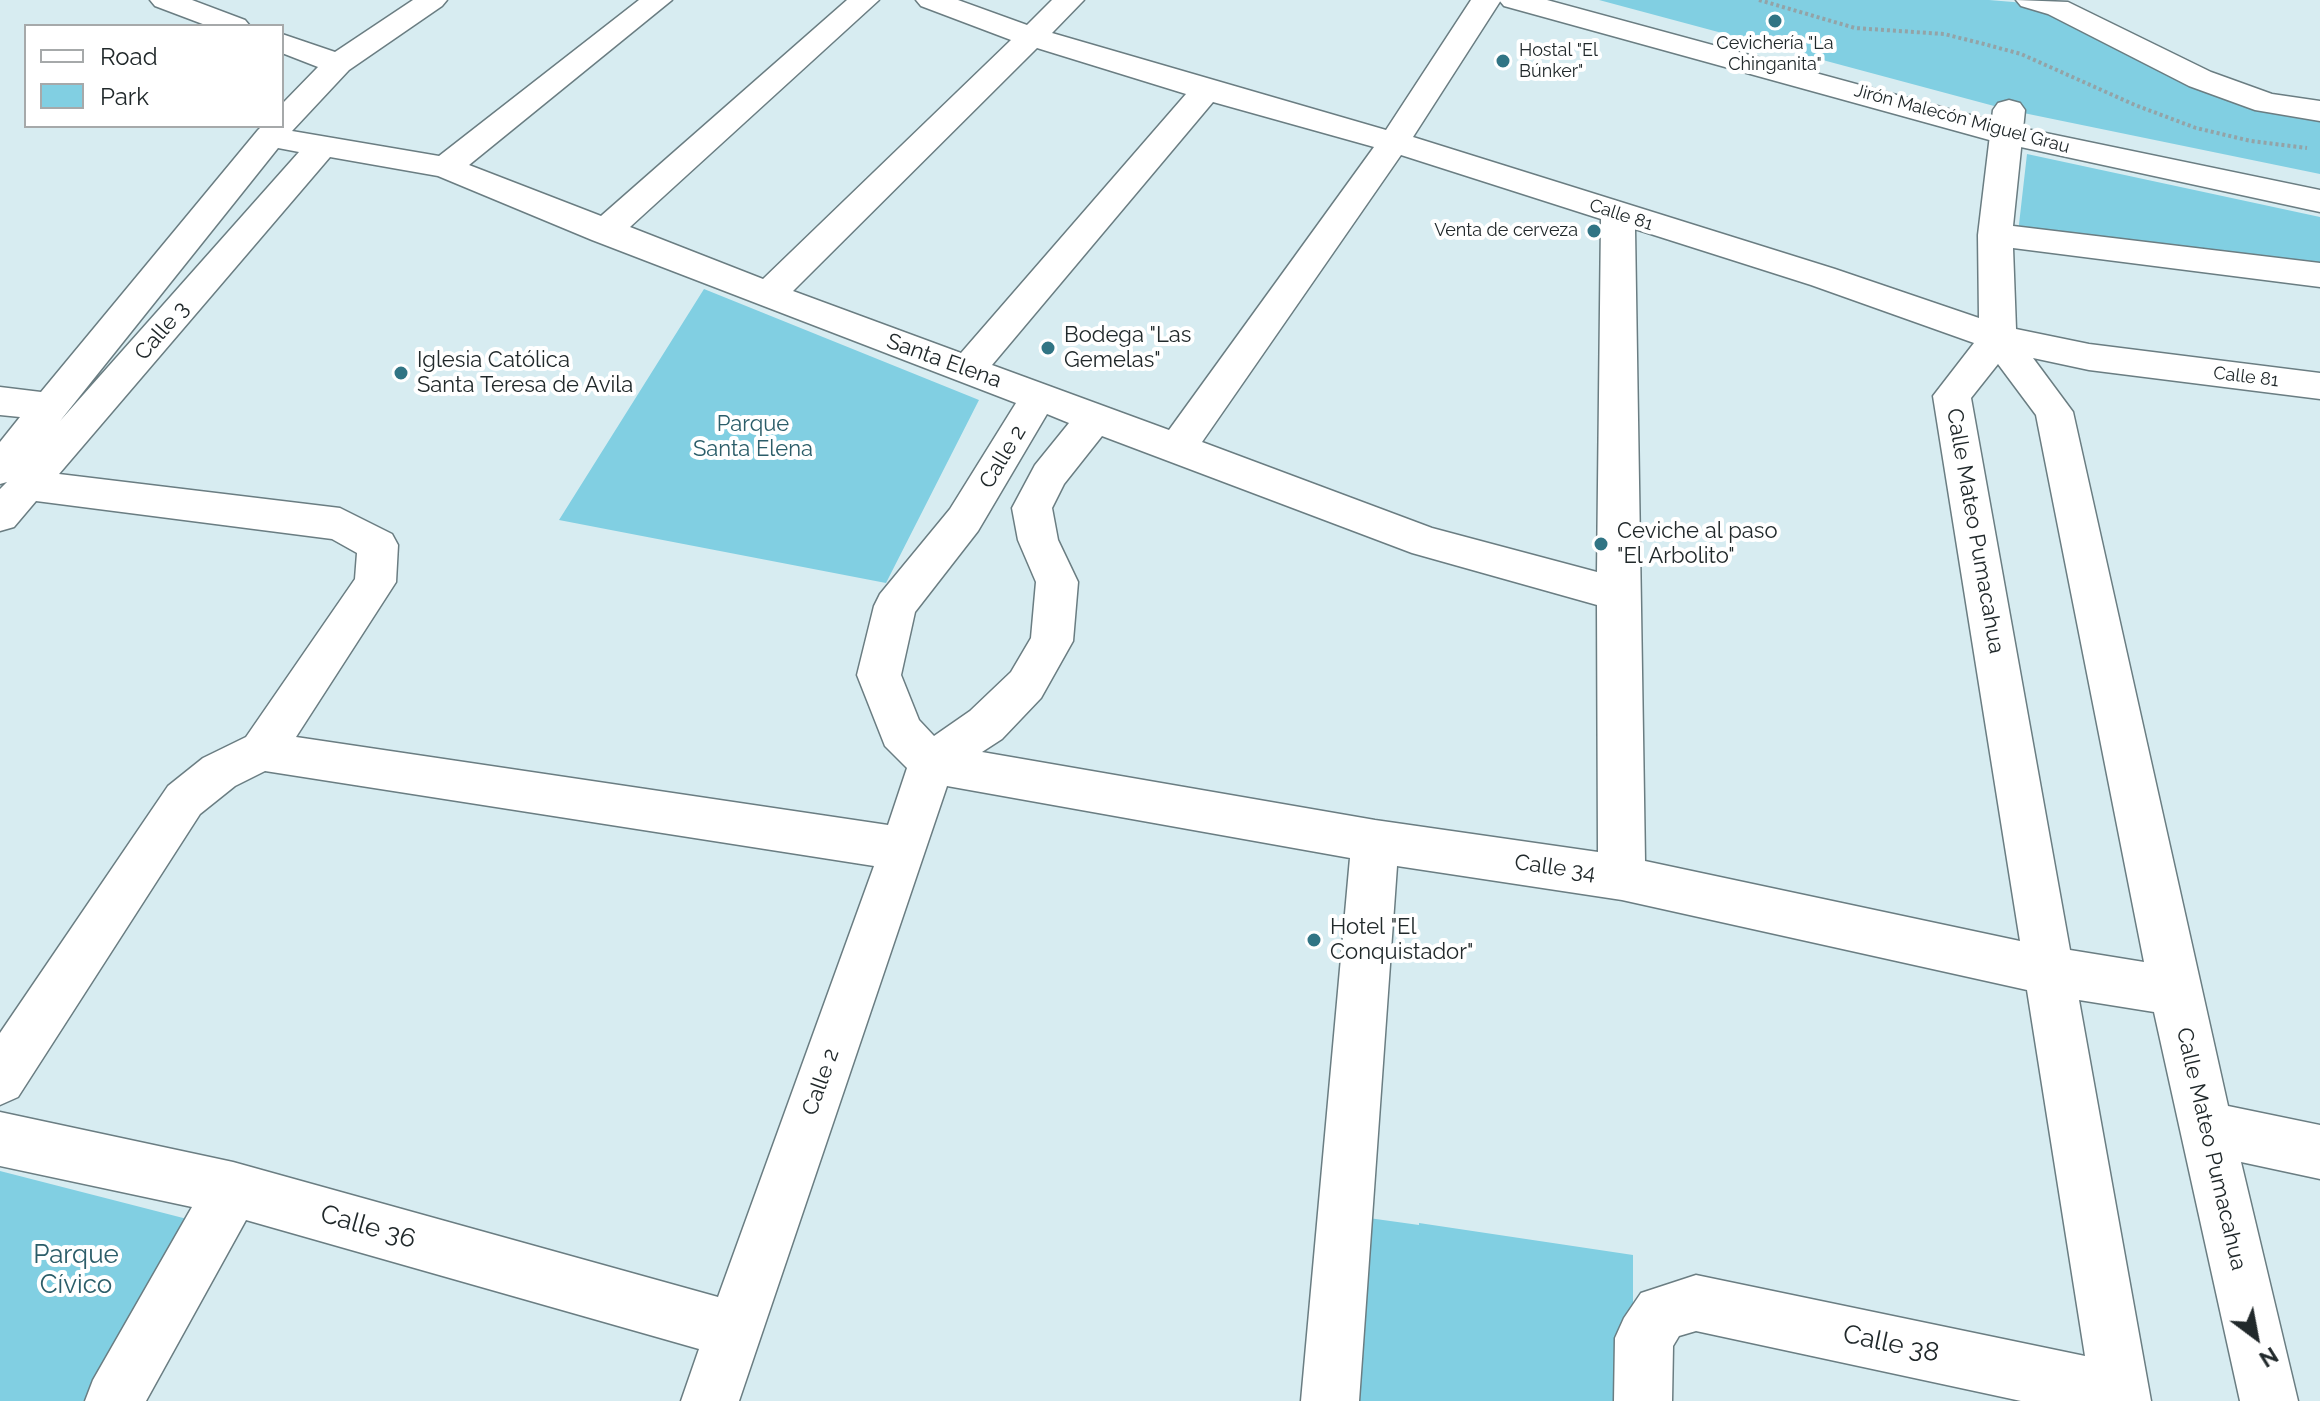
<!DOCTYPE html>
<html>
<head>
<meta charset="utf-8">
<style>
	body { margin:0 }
	#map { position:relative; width:2320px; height:1401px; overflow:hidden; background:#d7ecf1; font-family:Raleway,sans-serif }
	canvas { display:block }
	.legend { position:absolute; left:24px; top:24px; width:260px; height:104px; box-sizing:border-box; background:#fff; border:2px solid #a6a9aa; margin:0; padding:10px 14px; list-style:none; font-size:24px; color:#21292b }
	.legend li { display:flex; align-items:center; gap:16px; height:40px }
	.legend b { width:40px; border:2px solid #a6a9aa }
	.north { position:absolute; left:2216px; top:1297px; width:80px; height:80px; -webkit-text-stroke:6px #fff; paint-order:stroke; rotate:148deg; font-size:22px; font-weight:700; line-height:32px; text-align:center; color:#21292b }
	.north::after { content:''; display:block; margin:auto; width:28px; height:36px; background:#21292b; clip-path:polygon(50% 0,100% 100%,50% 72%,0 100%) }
</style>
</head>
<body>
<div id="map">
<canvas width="2320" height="1401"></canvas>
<ul class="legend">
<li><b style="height:10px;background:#fff"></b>Road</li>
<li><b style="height:22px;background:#81cfe2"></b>Park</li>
</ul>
<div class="north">N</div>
</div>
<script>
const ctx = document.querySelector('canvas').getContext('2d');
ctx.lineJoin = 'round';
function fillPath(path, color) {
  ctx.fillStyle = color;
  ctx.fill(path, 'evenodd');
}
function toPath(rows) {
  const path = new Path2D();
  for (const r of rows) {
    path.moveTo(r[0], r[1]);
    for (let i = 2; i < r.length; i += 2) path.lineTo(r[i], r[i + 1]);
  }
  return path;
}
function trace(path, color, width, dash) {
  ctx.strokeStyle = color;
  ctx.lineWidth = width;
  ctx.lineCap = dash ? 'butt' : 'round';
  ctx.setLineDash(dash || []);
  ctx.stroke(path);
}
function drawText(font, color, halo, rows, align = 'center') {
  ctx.font = font + ' Raleway,sans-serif';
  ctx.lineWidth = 8;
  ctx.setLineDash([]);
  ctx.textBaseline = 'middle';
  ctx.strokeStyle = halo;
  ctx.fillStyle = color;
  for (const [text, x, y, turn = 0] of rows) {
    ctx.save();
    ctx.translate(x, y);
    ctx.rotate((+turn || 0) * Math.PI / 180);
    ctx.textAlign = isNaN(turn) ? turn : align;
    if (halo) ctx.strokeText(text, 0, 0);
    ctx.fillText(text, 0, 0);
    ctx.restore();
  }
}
fillPath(toPath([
	[1599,0,1989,0,2025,3,2320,118,2320,174,2009,110],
	[2027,154,2320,217,2320,268,2018,233],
	[704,289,979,400,886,583,559,520],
	[0,1171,191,1220,87,1401,0,1401],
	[1347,1215,1419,1225,1419,1223,1633,1255,1633,1401,1320,1401]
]), '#81cfe2');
const minor = toPath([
	[150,0,192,0,245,20,250,26,208,26,155,6,150,0],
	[413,0,447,0,442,6,349,70,292,131,439,156,639,0,672,0,469,165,601,216,847,0,879,0,630,227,763,279,1011,40,921,6,916,0,958,0,1027,25,1052,0,1084,0,1052,33,1386,130,1471,0,1501,0,1413,137,1835,269,1979,318,1978,235,1993,110,1998,103,2009,100,2020,103,2025,110,2013,226,2320,263,2320,287,2013,248,2016,329,2089,344,2320,373,2320,399,2089,370,2033,358,2073,412,2228,1106,2320,1125,2320,1179,2241,1162,2298,1401,2240,1401,2154,1012,2079,1000,2151,1401,2021,1401,1696,1331,1679,1336,1673,1346,1672,1401,1614,1401,1615,1338,1624,1318,1641,1293,1696,1275,2085,1356,2027,990,1622,900,1397,866,1359,1401,1301,1401,1350,858,947,786,739,1401,681,1401,699,1349,246,1220,146,1401,85,1401,93,1380,192,1207,0,1166,0,1112,233,1162,718,1297,874,866,265,771,235,786,200,814,18,1097,0,1105,0,1033,168,786,203,758,246,737,355,579,357,553,332,539,36,501,14,527,0,531,0,489,7,482,0,484,0,442,20,417,0,415,0,387,41,392,258,130,262,126,282,126,282,104,318,67,282,53,282,34,335,52,413,0],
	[1037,48,1186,94,961,353,793,291,1037,48],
	[1213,102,1374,147,1169,430,992,365,1213,102],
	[278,148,299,152,60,421,278,148],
	[1401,155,1601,219,1597,572,1432,528,1202,442,1401,155],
	[330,157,438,176,592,240,1016,403,950,509,880,594,874,606,857,675,885,746,907,768,888,825,296,737,396,582,398,545,392,534,340,508,59,474,330,157],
	[1635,229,1811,285,1974,343,1933,396,2020,941,1645,861,1635,229],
	[1998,364,2036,415,2144,962,2070,950,1971,398,1998,364],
	[1047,414,1069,423,1035,465,1012,508,1018,540,1036,582,1031,638,1011,672,970,711,934,736,919,720,901,675,915,612,978,531,1047,414],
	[1102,436,1412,553,1597,605,1598,852,1375,820,982,752,1002,739,1041,698,1073,641,1078,582,1058,540,1052,508,1064,484,1102,436],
	[2016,0,2068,2,2211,72,2272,94,2320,101,2320,121,2255,110,2189,86,2048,14,2021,6,2016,0]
]);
const major = toPath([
	[1499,0,1547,0,2007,125,2320,190,2320,212,1993,141,1504,6,1499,0]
]);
trace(minor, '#6a7d82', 3);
trace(major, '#6a7d82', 3);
trace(toPath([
	[1759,0,1855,28,1944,34,1984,44,2021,54,2135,105,2196,128,2251,141,2307,148]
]), '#93a3a7', 4, [3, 3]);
fillPath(minor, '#fff');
fillPath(major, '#fff');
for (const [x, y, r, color] of [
	[1775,21,8,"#307484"],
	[1503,61,8,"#307484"],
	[1594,231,8,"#307484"],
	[1048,348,8,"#307484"],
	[401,373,8,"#307484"],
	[1601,544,8,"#307484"],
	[1314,940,8,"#307484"]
]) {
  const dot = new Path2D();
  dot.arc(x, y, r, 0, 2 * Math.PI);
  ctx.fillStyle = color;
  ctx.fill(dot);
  trace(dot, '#fff', 3);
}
drawText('18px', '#21292b', '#fff', [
	["Cevichería \"La",1775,44],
	["Chinganita\"",1775,65],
	["Hostal \"El",1519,51,"left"],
	["Búnker\"",1519,72,"left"],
	["Venta de cerveza",1578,231,"right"]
]);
drawText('18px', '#21292b', '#fff', [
	["Jirón Malecón Miguel Grau",1962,119,15],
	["Calle 81",1621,215,18],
	["Calle 81",2246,377,7]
]);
drawText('22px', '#21292b', '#fff', [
	["Calle 3",162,331,-49],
	["Santa Elena",944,361,20],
	["Calle 2",1003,457,-59],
	["Calle Mateo Pumacahua",1975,531,80],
	["Calle 34",1555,868,8],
	["Calle 2",821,1082,-70],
	["Calle Mateo Pumacahua",2211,1149,77]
]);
drawText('22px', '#21292b', '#fff', [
	["Bodega \"Las",1064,335],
	["Gemelas\"",1064,360],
	["Iglesia Católica",417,360],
	["Santa Teresa de Avila",417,385],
	["Ceviche al paso",1617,531],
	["\"El Arbolito\"",1617,556],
	["Hotel \"El",1330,927],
	["Conquistador\"",1330,952]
], 'left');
drawText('22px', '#2b5d69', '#fff', [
	["Parque",753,424],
	["Santa Elena",753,449]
]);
drawText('26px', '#21292b', '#fff', [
	["Calle 36",368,1227,16],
	["Calle 38",1891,1344,12]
]);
drawText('26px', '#2b5d69', '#fff', [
	["Parque",76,1255],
	["Cívico",76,1285]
]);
</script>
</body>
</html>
